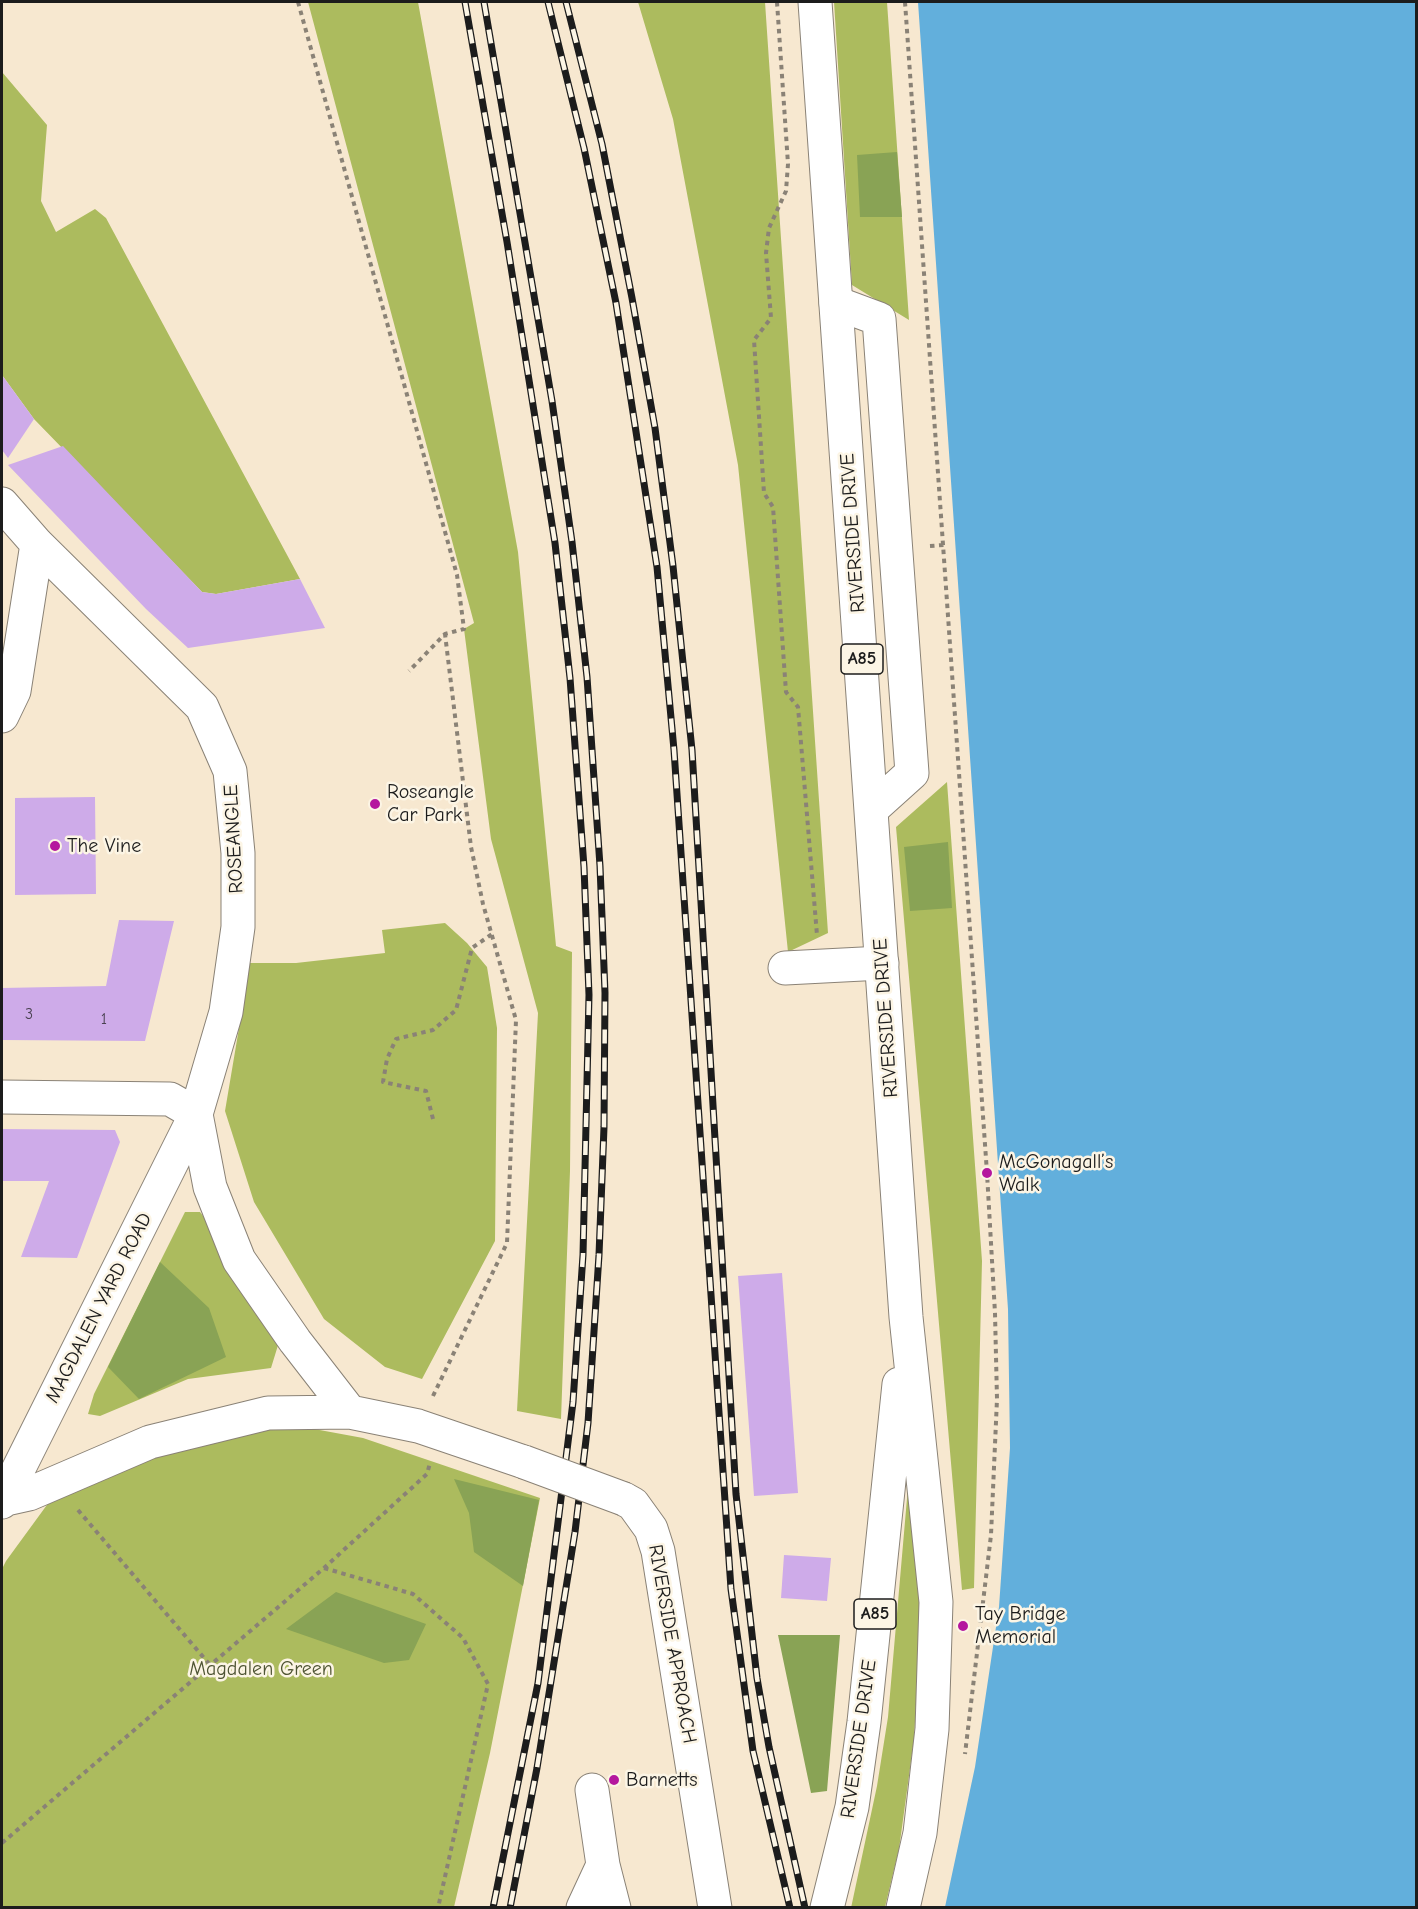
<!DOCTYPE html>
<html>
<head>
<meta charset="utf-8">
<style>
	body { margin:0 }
	#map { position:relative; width:1418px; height:1909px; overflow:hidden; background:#f7e8d0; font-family:"Comic Neue",sans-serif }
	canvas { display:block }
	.frame { position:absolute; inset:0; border:3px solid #1c1c1c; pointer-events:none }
</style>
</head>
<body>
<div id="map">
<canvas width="1418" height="1909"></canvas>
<div class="frame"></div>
</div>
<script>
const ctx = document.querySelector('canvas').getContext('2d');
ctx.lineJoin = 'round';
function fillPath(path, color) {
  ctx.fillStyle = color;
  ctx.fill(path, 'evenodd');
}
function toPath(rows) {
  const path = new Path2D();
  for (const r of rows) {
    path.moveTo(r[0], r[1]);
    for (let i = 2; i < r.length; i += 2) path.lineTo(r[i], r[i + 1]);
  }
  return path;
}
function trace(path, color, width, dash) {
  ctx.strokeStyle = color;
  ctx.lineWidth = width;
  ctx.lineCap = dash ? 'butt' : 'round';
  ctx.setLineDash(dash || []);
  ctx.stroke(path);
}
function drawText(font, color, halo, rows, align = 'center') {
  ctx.font = font + ' "Comic Neue",sans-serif';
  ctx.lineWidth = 5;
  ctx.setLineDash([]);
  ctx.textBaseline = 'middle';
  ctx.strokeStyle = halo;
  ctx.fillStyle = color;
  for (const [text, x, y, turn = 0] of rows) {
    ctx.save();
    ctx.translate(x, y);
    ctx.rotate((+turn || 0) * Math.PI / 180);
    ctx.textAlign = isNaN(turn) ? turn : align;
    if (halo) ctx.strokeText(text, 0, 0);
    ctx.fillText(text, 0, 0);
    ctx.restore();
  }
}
fillPath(toPath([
	[308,2,418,2,518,552,556,946,572,952,570,1171,561,1419,517,1411,538,1013,491,839,464,629,474,623],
	[638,2,765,2,828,933,788,952,738,465,673,119],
	[834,2,887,2,909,320,852,285],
	[2,72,47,125,41,201,56,232,95,209,106,218,300,579,216,594,202,592,34,419,2,375],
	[947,782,982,1261,974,1588,962,1590,896,827],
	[445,923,467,943,487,967,497,1028,495,1241,422,1379,385,1367,324,1319,254,1202,225,1111,250,963,296,963,385,953,382,930],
	[185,1212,200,1212,214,1230,279,1342,271,1368,188,1379,100,1416,88,1414,94,1394],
	[287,1424,363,1438,540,1498,490,1753,454,1907,2,1908,2,1569,6,1561,52,1498,114,1461],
	[908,1487,918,1570,920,1635,914,1739,899,1849,885,1907,851,1908,877,1786,888,1717]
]), '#acbb5e');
fillPath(toPath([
	[897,152,902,217,860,217,857,155],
	[948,842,952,908,910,911,904,847],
	[160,1262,209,1308,226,1357,139,1399,108,1367],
	[454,1479,539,1500,523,1586,474,1552,469,1513],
	[336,1592,426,1624,409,1660,384,1663,286,1629],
	[778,1635,840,1635,827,1791,811,1793]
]), '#89a355');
fillPath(toPath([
	[918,2,1416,2,1416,1907,945,1907,975,1767,999,1607,1010,1448,1008,1309]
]), '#62afdc');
fillPath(toPath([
	[2,375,34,419,8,458,2,450],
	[63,446,202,592,216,594,300,579,325,628,188,648,146,609,8,465],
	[95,797,96,894,15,895,15,798],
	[119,920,174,921,145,1041,2,1040,2,988,106,986],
	[2,1129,115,1130,120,1142,77,1258,21,1257,49,1181,2,1181],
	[782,1273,798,1493,754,1496,738,1276],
	[784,1555,831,1558,827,1601,781,1598]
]), '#ceabe9');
const minor = toPath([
	[836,303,879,319,912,773,872,809],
	[2,504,37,544,202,707,230,771,238,853,238,927,226,1012,196,1114,2,1502],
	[2,716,14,691,37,544],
	[785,968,882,963],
	[2,1097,170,1099,196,1114],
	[196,1114,210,1187,239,1260,295,1341,350,1412],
	[624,1499,633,1504,651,1529,658,1551,715,1908],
	[2,1500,29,1494,150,1442,268,1413,350,1412,418,1426,524,1462],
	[592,1790,603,1865,614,1908],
	[583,1908,603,1865]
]);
const major = toPath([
	[815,2,906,1317,936,1602,932,1729,920,1833,903,1908],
	[827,1908,852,1807,864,1722,899,1384]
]);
trace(minor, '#8a8276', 35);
trace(major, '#8a8276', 35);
trace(toPath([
	[298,2,457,575,464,629,445,634,409,671],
	[777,2,788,164,786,191,769,228,766,253,771,318,754,340,764,493,773,507,786,692,798,707,817,935],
	[905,2,987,1173,995,1313,997,1399,991,1535,965,1754],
	[930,546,944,545],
	[433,1119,426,1091,383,1082,387,1059,396,1039,433,1030,456,1010,472,948,492,934],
	[433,1396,507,1243,516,1020,483,904,471,847,445,634],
	[78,1510,210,1665],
	[324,1568,413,1594,463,1638,488,1684,438,1908],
	[2,1843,324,1568,427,1474,430,1463]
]), '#8a8276', 4, [4.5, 4.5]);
trace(minor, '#fff', 33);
trace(major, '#fff', 33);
const rail = toPath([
	[465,2,507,242,555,543,570,678,584,867,589,995,583,1255,573,1402,538,1683,493,1908],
	[484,2,552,401,572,542,587,677,600,866,605,993,604,1127,599,1255,588,1423,575,1532,537,1768,510,1908],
	[548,2,584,148,616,303,657,567,674,750,731,1589,753,1751,790,1908],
	[566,2,602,144,632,298,655,428,673,566,692,750,736,1494,757,1678,769,1747,805,1908]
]);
trace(rail, '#1c1c1c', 7);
trace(rail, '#fcf5e5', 4.5, [14]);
const minorBridge = toPath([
	[524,1462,624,1499]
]);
trace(minorBridge, '#8a8276', 35, []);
trace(minorBridge, '#fff', 33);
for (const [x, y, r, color] of [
	[375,804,6,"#b5179e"],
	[55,846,6,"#b5179e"],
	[987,1173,6,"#b5179e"],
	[963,1626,6,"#b5179e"],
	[614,1780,6,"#b5179e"]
]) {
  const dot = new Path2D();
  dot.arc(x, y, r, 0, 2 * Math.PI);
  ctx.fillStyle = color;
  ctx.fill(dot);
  trace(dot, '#fcf5e5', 2);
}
drawText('16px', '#48404f', null, [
	["3",29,1014],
	["1",104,1019]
]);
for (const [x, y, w] of [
	[862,659,42],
	[875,1614,42]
]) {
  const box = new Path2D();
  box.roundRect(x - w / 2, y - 15, w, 30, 4.5);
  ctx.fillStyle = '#fcf5e5';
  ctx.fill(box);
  trace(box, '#1c1c1c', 1.5);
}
drawText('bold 18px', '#1c1c1c', null, [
	["A85",862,659],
	["A85",875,1614]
]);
drawText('20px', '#1c1c1c', '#fcf5e5', [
	["RIVERSIDE DRIVE",853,533,-94],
	["ROSEANGLE",234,839,-93],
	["RIVERSIDE DRIVE",886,1018,-94],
	["MAGDALEN YARD ROAD",99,1308,-63],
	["RIVERSIDE APPROACH",672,1644,80],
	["RIVERSIDE DRIVE",859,1739,-82]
]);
drawText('20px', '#1c1c1c', '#fcf5e5', [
	["Roseangle",387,792],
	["Car Park",387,815],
	["The Vine",67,846],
	["McGonagall’s",999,1162],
	["Walk",999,1185],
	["Tay Bridge",975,1614],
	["Memorial",975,1637],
	["Barnetts",626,1780]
], 'left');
drawText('20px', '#4e5433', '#fcf5e5', [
	["Magdalen Green",261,1669]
]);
</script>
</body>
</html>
